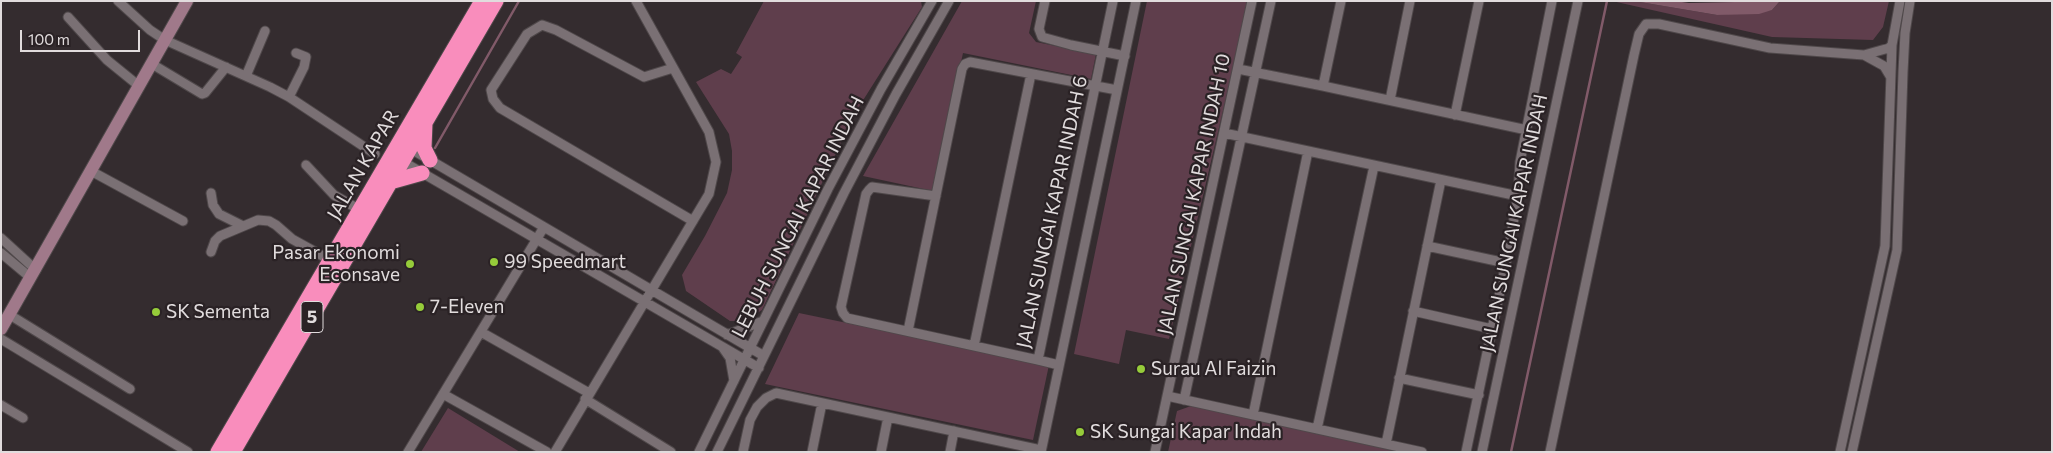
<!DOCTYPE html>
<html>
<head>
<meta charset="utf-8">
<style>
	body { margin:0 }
	#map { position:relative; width:2053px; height:453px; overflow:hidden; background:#342c2f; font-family:Commissioner,sans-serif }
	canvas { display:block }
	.frame { position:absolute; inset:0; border:2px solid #e1dcdd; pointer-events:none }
	.scale { position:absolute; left:20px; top:30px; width:120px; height:22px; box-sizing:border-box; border:2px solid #e1dcdd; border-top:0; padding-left:6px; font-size:15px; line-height:18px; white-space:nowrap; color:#e1dcdd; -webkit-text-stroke:4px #2a2225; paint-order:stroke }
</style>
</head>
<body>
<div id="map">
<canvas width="2053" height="453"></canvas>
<div class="frame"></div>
<div class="scale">100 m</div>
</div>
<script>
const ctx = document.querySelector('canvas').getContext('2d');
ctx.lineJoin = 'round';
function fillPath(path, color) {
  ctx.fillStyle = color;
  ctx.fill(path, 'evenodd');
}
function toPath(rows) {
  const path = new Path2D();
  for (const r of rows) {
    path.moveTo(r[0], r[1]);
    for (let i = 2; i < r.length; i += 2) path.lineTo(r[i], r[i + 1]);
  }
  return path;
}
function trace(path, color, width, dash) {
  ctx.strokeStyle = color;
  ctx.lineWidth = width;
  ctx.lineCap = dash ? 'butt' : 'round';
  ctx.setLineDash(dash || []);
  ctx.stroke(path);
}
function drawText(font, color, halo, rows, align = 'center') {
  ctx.font = font + ' Commissioner,sans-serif';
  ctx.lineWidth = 4.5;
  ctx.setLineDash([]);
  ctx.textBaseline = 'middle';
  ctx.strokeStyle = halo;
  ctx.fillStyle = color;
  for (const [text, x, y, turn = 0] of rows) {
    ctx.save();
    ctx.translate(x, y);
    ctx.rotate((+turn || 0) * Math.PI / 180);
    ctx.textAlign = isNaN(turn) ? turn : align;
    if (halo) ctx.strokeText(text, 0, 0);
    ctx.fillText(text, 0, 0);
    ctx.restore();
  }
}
fillPath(toPath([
	[764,1,921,1,922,7,855,113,762,310,745,321,730,321,686,291,682,275,705,236,727,193,732,170,732,151,729,134,696,82,721,69,731,74,742,57,736,53],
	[962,1,1036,1,1029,33,1036,42,1096,54,1091,79,963,53,933,191,863,176],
	[1147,1,1249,1,1169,339,1126,330,1119,364,1074,354],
	[1612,1,1634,1,1717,15,1772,10,1780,1,1889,1,1883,27,1873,40,1772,37],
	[799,313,1049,365,1033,440,765,384],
	[1191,406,1412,452,1168,452,1177,411],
	[448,408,520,452,421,452]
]), '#5f3e4c');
fillPath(toPath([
	[1634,1,1675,1,1689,3,1780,1,1772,10,1759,14,1717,15]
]), '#815a69');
trace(toPath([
	[435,148,519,1],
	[1511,452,1607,1]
]), '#815a69', 2.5);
const street = toPath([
	[118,1,150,30,165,40,270,87,289,97,375,154],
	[1045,1,1039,29,1042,37,1071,45,1125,56],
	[68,17,107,60,139,86],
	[1864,55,1884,66,1890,76],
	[152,64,202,94,205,93,226,67],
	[673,68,644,77,556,30,542,25,527,34,491,90,493,99,500,108,693,221],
	[1238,69,1323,86,1527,130],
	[246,76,265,31],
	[1323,86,1341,1],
	[289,97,304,67,306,57,296,53],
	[1390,100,1410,1],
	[1455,115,1479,1],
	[1224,133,1518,196],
	[406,146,764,356],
	[400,160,759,368],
	[306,165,334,195,360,210],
	[91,171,183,221],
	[211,193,213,205,219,214,243,226],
	[936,196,872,187,869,190,866,194,841,307,843,313,847,318,1038,360,1113,1],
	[1,238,36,270],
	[1427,246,1506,263],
	[211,252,215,241,220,236,258,220,269,221,276,225,292,239,330,260],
	[1,253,31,278],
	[1413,311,1492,329],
	[10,315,130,389],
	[908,331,962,69,965,64,970,62,1117,90],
	[481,332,589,393],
	[727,335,763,321],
	[1,339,188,452],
	[974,346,1031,74],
	[723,348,730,358,734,381],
	[1038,360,1059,365],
	[1399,378,1479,395],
	[443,394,547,452],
	[1167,396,1422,452],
	[585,399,671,452],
	[1184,400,1271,1],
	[1,405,23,418],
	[1253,415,1308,151],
	[1317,429,1374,166],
	[1386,444,1441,180],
	[408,452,544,227],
	[555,452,709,194,716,162,709,132,636,1],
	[699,452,828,189,881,89,932,1],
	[717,452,844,193,896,94,949,1],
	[743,452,750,420,757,407,766,398,776,393,1041,450],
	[812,452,822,403],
	[881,452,888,417],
	[950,452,954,431],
	[1041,452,1136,1],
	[1155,452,1252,1],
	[1466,452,1506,263,1518,196,1520,162,1552,1],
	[1482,452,1578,1],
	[1550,452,1634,55,1639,34,1646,24,1659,24,1770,48,1864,55,1889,48,1892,45],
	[1840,452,1885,246,1892,45,1900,1],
	[1852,452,1897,250,1903,72,1905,33,1910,1]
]);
const secondary = toPath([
	[1,329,187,1]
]);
const highway = toPath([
	[425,123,424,148,430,160],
	[390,182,422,173],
	[218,452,482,1],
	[233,452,496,1]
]);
trace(street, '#4f484a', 11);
trace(secondary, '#4f484a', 14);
trace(highway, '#4f484a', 17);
trace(street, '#7a7074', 9);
trace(secondary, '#a0798a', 12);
trace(highway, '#f98dbc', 15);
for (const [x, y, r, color] of [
	[494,262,5,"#96cc3a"],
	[410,264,5,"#96cc3a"],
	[420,307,5,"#96cc3a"],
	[156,312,5,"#96cc3a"],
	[1141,369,5,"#96cc3a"],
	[1080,432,5,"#96cc3a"]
]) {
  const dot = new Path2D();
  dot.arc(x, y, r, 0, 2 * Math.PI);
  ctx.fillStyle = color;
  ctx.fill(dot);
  trace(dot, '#2a2225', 2);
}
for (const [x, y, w] of [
	[312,317,22]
]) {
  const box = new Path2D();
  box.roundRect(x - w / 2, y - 15.5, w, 31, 4);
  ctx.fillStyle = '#2a2225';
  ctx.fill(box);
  trace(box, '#e1dcdd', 1);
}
drawText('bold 18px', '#e1dcdd', null, [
	["5",312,317]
]);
drawText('19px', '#e1dcdd', '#2a2225', [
	["JALAN KAPAR",363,165,-60],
	["JALAN SUNGAI KAPAR INDAH 10",1194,194,-78],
	["JALAN SUNGAI KAPAR INDAH 6",1052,212,-78],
	["LEBUH SUNGAI KAPAR INDAH",798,217,-63],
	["JALAN SUNGAI KAPAR INDAH",1514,223,-78]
]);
drawText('19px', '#e1dcdd', '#2a2225', [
	["Pasar Ekonomi",400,253,"right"],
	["Econsave",400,275,"right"],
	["99 Speedmart",504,262],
	["7-Eleven",430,307],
	["SK Sementa",166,312],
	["Surau Al Faizin",1151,369],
	["SK Sungai Kapar Indah",1090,432]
], 'left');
</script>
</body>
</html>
